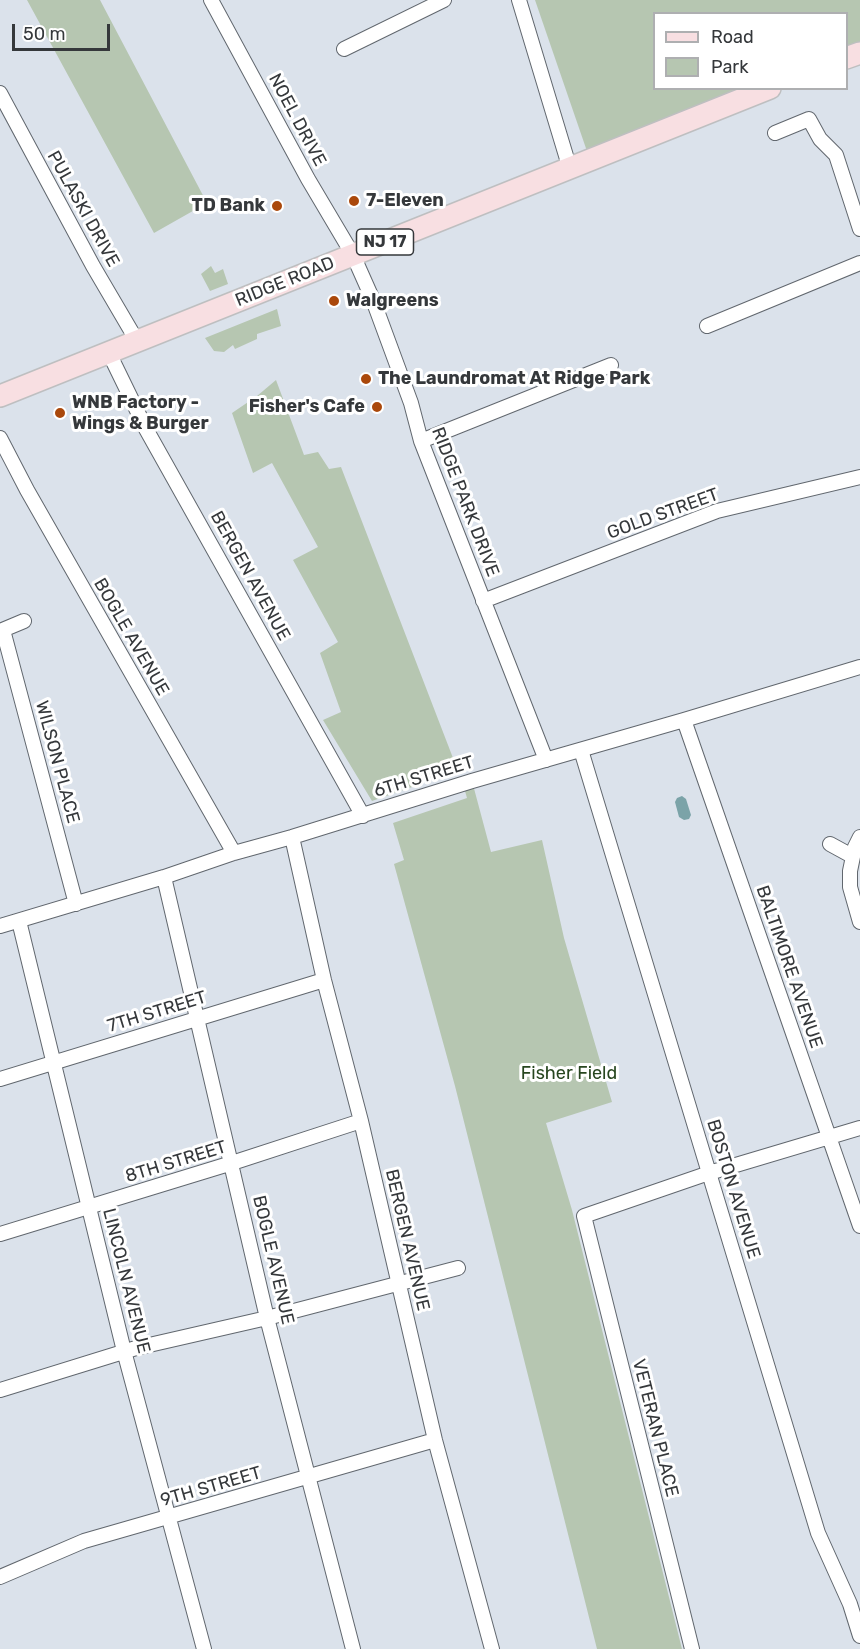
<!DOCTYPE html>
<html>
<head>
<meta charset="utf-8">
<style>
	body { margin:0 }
	#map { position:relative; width:860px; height:1649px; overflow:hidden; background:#dbe2eb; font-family:Rubik,sans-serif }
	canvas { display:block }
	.legend { position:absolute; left:653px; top:12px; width:195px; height:78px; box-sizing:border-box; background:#fff; border:2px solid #aeafb1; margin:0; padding:8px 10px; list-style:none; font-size:18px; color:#35383b }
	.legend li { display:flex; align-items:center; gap:12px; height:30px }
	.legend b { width:30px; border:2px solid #aeafb1 }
	.scale { position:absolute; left:12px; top:24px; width:98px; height:27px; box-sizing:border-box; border:3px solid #35383b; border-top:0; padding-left:8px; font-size:18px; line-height:21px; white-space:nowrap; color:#35383b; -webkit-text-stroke:4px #fff; paint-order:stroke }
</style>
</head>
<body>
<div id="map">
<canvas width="860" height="1649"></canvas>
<ul class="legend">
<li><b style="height:8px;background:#f8dfe2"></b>Road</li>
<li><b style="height:16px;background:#b6c6b1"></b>Park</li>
</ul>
<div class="scale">50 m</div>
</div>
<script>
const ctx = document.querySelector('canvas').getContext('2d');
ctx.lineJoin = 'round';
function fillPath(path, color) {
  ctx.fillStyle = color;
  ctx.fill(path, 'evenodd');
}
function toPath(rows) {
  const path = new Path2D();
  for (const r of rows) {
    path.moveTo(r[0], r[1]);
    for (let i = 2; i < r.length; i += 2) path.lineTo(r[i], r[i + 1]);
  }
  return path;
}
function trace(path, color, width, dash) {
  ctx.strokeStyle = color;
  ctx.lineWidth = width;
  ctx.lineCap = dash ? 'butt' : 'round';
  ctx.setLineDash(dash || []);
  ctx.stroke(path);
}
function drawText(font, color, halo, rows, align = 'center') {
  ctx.font = font + ' Rubik,sans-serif';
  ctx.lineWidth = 6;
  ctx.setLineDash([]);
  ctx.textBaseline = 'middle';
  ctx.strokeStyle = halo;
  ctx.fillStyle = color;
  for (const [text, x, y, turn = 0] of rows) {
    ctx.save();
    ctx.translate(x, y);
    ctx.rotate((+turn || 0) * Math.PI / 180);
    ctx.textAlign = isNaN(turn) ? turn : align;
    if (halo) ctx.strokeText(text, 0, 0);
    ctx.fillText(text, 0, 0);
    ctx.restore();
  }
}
fillPath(toPath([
	[27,0,100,0,207,203,154,233],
	[535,0,860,0,860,53,847,58,846,14,654,14,654,88,770,89,590,160],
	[211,266,215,273,223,269,228,284,210,291,201,274],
	[277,309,281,326,257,334,257,339,235,349,233,345,224,352,214,351,205,338],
	[276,380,304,455,318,452,329,469,341,467,458,771,372,801,323,720,341,712,320,653,338,642,293,560,318,547,272,463,253,473,232,413,257,396],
	[472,781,491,852,542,840,564,938,612,1102,546,1123,572,1210,682,1649,597,1649,455,1086,394,864,404,860,393,823,467,798,463,784]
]), '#b6c6b1');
fillPath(toPath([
	[682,796,686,799,691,815,689,819,684,820,679,817,675,802,677,798]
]), '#7ba3a8');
const street = toPath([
	[211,0,308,179,353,255,373,300,411,403,421,441,546,760],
	[519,0,570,169],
	[344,49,444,0],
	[0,93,93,266,137,341],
	[775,133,809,119,820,139,836,155,860,229],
	[707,326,860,263],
	[109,353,146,429,363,816],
	[0,438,27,490,234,853],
	[421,441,611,365],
	[483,601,717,511,860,477],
	[3,630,76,904],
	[0,631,24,621],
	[684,720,860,1226],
	[581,750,818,1533,850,1604,860,1636],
	[292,837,324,980,361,1121,435,1440,492,1649],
	[860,837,855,847,850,871,850,887,860,922],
	[830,844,852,856],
	[164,877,267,1318,353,1649],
	[19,921,124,1351,204,1649],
	[0,926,164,877,234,853,292,837,472,781,684,720,860,667],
	[0,1079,324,980],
	[0,1234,232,1163,361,1121],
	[0,1390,136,1348,267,1318,458,1268],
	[0,1577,84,1541,435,1440],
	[692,1649,584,1216,709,1173,860,1128]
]);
const primary = toPath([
	[846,58,860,53],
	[0,396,770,88]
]);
trace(street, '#61676e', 16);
trace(primary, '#bebfc0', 24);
trace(street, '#fff', 14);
trace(primary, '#f8dfe2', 21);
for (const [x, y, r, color] of [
	[354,201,6,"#aa480b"],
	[277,206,6,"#aa480b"],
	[334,301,6,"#aa480b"],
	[366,379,6,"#aa480b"],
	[377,407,6,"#aa480b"],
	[60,413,6,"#aa480b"]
]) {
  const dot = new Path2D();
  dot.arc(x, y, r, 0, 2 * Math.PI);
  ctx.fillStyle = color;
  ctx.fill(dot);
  trace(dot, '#fff', 2);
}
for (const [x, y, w] of [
	[385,242,57]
]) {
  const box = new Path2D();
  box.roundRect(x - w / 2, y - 13, w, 26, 4.5);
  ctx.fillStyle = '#fff';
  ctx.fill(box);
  trace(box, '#35383b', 1.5);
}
drawText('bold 16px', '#35383b', null, [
	["NJ 17",385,242]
]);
drawText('18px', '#35383b', '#fff', [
	["NOEL DRIVE",297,120,62],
	["PULASKI DRIVE",83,209,61],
	["RIDGE ROAD",285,282,-22],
	["RIDGE PARK DRIVE",465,502,69],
	["GOLD STREET",663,514,-20],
	["BERGEN AVENUE",250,576,61],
	["BOGLE AVENUE",131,637,60],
	["WILSON PLACE",57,762,75],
	["6TH STREET",424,777,-17],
	["BALTIMORE AVENUE",789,967,71],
	["7TH STREET",157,1012,-17],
	["8TH STREET",176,1162,-17],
	["BOSTON AVENUE",733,1189,73],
	["BERGEN AVENUE",407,1240,77],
	["BOGLE AVENUE",273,1260,77],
	["LINCOLN AVENUE",126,1281,76],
	["VETERAN PLACE",655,1428,76],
	["9TH STREET",211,1487,-16]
]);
drawText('bold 18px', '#35383b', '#fff', [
	["7-Eleven",366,201],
	["TD Bank",265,206,"right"],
	["Walgreens",346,301],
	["The Laundromat At Ridge Park",378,379],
	["WNB Factory -",72,403],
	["Wings & Burger",72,424],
	["Fisher's Cafe",365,407,"right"]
], 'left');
drawText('18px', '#27461f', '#fff', [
	["Fisher Field",569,1074]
]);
</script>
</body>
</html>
